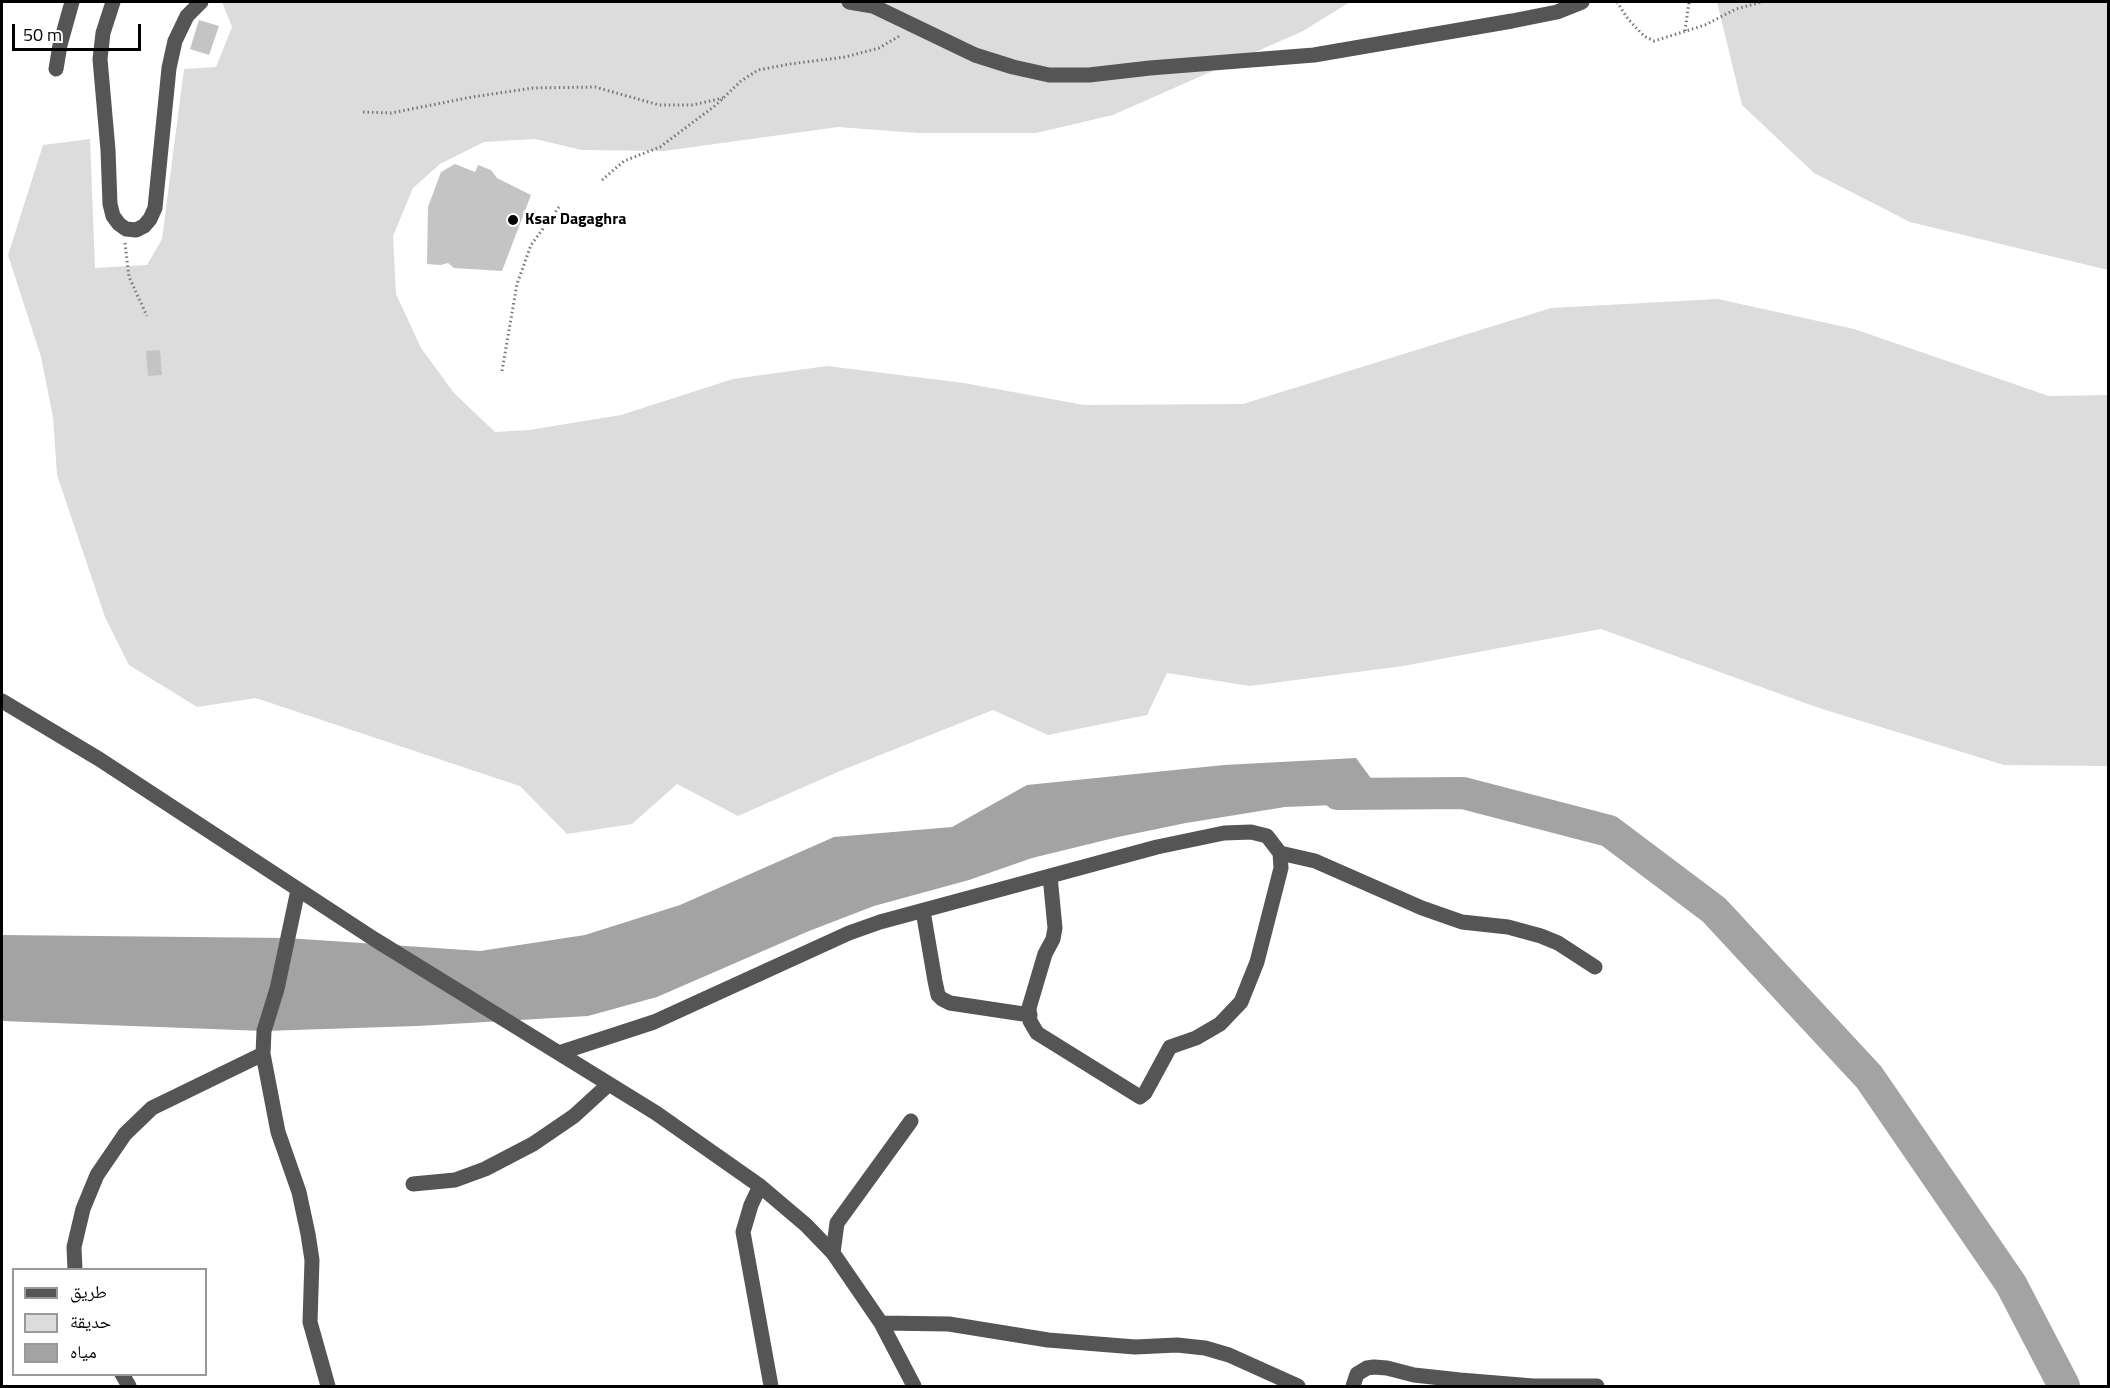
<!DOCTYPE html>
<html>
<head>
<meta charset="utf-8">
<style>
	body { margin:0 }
	#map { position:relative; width:2110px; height:1388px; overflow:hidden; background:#fff; font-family:"Titillium Web","Noto Naskh Arabic",sans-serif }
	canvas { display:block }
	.frame { position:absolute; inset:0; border:3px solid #000; pointer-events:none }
	.legend { position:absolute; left:12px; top:1268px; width:195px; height:108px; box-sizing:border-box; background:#fff; border:2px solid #999; margin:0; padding:8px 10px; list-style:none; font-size:18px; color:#000 }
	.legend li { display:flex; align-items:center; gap:12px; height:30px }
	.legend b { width:30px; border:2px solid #999 }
	.scale { position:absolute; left:12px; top:24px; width:129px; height:27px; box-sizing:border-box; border:3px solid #000; border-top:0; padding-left:8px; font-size:18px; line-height:21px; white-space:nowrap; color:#000; -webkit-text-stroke:4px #fff; paint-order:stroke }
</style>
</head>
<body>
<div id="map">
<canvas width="2110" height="1388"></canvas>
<div class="frame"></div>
<ul class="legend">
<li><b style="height:8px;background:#555"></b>طريق</li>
<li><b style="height:16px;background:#dcdcdc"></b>حديقة</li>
<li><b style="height:16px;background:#a3a3a3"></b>مياه</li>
</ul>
<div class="scale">50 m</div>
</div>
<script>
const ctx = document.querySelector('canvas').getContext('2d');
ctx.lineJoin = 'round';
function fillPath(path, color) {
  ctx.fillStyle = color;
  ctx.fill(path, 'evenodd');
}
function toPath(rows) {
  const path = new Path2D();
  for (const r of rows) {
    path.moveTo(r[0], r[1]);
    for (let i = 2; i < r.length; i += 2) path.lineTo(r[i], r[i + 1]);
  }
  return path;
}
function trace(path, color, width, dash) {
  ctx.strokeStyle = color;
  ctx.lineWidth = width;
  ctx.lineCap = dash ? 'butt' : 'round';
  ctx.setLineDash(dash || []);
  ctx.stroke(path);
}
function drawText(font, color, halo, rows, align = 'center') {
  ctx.font = font + ' "Titillium Web",sans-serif';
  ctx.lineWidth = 6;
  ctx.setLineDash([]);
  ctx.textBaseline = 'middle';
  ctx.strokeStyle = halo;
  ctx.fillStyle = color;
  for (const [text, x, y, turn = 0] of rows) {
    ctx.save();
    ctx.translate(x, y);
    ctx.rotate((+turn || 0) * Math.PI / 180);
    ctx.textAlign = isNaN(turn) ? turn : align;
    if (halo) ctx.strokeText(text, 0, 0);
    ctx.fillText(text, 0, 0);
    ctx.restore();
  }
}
fillPath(toPath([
	[222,2,1350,2,1303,31,1113,115,1036,133,918,133,838,127,664,151,582,150,535,139,484,142,440,164,413,188,393,236,396,294,421,348,454,393,495,432,529,430,621,415,733,379,827,366,964,383,1084,405,1243,404,1551,308,1718,299,1854,329,2049,396,2108,395,2108,766,2004,765,1819,708,1601,629,1403,666,1250,686,1167,673,1147,715,1048,735,993,710,840,771,738,816,677,784,632,824,567,834,520,786,256,698,197,707,129,665,105,617,57,475,53,417,41,357,8,255,43,145,90,139,95,268,147,265,162,239,184,69,216,67,232,27],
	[1717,2,2108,2,2108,270,1910,222,1814,173,1742,105]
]), '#dcdcdc');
fillPath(toPath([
	[1356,758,1387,800,1360,804,1285,807,1186,823,1118,837,1032,858,969,880,874,906,809,931,657,997,588,1016,417,1026,264,1031,2,1021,2,935,287,938,480,951,585,935,680,905,834,837,952,827,1027,785,1224,765]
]), '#a3a3a3');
trace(toPath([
	[1338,794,1463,793,1609,831,1714,910,1869,1077,2011,1284,2064,1386]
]), '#a3a3a3', 32);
fillPath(toPath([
	[199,20,219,26,209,55,190,49],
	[455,164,475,172,478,165,491,170,497,178,531,195,502,271,454,268,448,263,441,265,427,264,428,207,441,172],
	[160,350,162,375,148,376,146,351]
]), '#c4c4c4');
trace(toPath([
	[1617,2,1628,19,1644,36,1654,41,1705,25,1736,9,1762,2],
	[1685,31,1689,2],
	[363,112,391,113,472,97,533,88,595,87,659,105,692,105,723,98],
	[602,180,624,161,660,147,716,105,741,81,758,70,790,64,845,57,879,48,901,35],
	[125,243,129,277,147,316],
	[502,371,517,284,531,245,559,207]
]), '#777', 3, [1.5, 3]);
trace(toPath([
	[113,2,103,33,100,59,108,150,110,204,113,216,119,224,126,229,136,230,144,226,150,219,155,208,169,68,175,41,187,16,201,2],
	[849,2,873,6,975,55,1013,67,1049,75,1089,75,1150,68,1314,55,1512,21,1557,12,1582,2],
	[56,69,60,45,72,2],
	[2,701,99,759,374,939,656,1113,760,1186,806,1225,833,1253,881,1323,914,1386],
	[1280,853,1315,861,1422,908,1462,922,1508,927,1541,936,1558,943,1595,967],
	[298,890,277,989,264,1031,263,1054,278,1132,299,1192,308,1234,312,1260,310,1322,328,1386],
	[923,911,935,981,938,995,942,999,950,1003,1030,1015],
	[559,1053,654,1022,849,933,880,922,1157,847,1224,833,1251,832,1267,836,1280,853,1281,868,1257,962,1241,1002,1220,1024,1196,1038,1170,1047,1145,1093,1140,1097,1037,1033,1030,1021,1029,1008,1045,954,1053,939,1055,928,1050,876],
	[413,1184,455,1180,485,1169,533,1144,574,1116,609,1084],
	[760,1186,751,1205,743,1232,771,1386],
	[833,1253,837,1223,911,1121],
	[75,1270,74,1247,83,1209,97,1175,125,1134,152,1108,263,1054],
	[881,1323,949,1324,1048,1340,1135,1347,1177,1345,1205,1348,1229,1355,1298,1386],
	[122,1374,129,1386],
	[1353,1386,1357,1374,1367,1368,1374,1367,1387,1368,1414,1375,1460,1380,1533,1386,1597,1386]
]), '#555', 15);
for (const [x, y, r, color] of [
	[513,220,6,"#000"]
]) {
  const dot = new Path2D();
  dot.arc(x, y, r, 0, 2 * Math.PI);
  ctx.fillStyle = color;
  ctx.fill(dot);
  trace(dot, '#fff', 2);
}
drawText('bold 16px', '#000', '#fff', [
	["Ksar Dagaghra",525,220]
], 'left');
</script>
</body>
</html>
